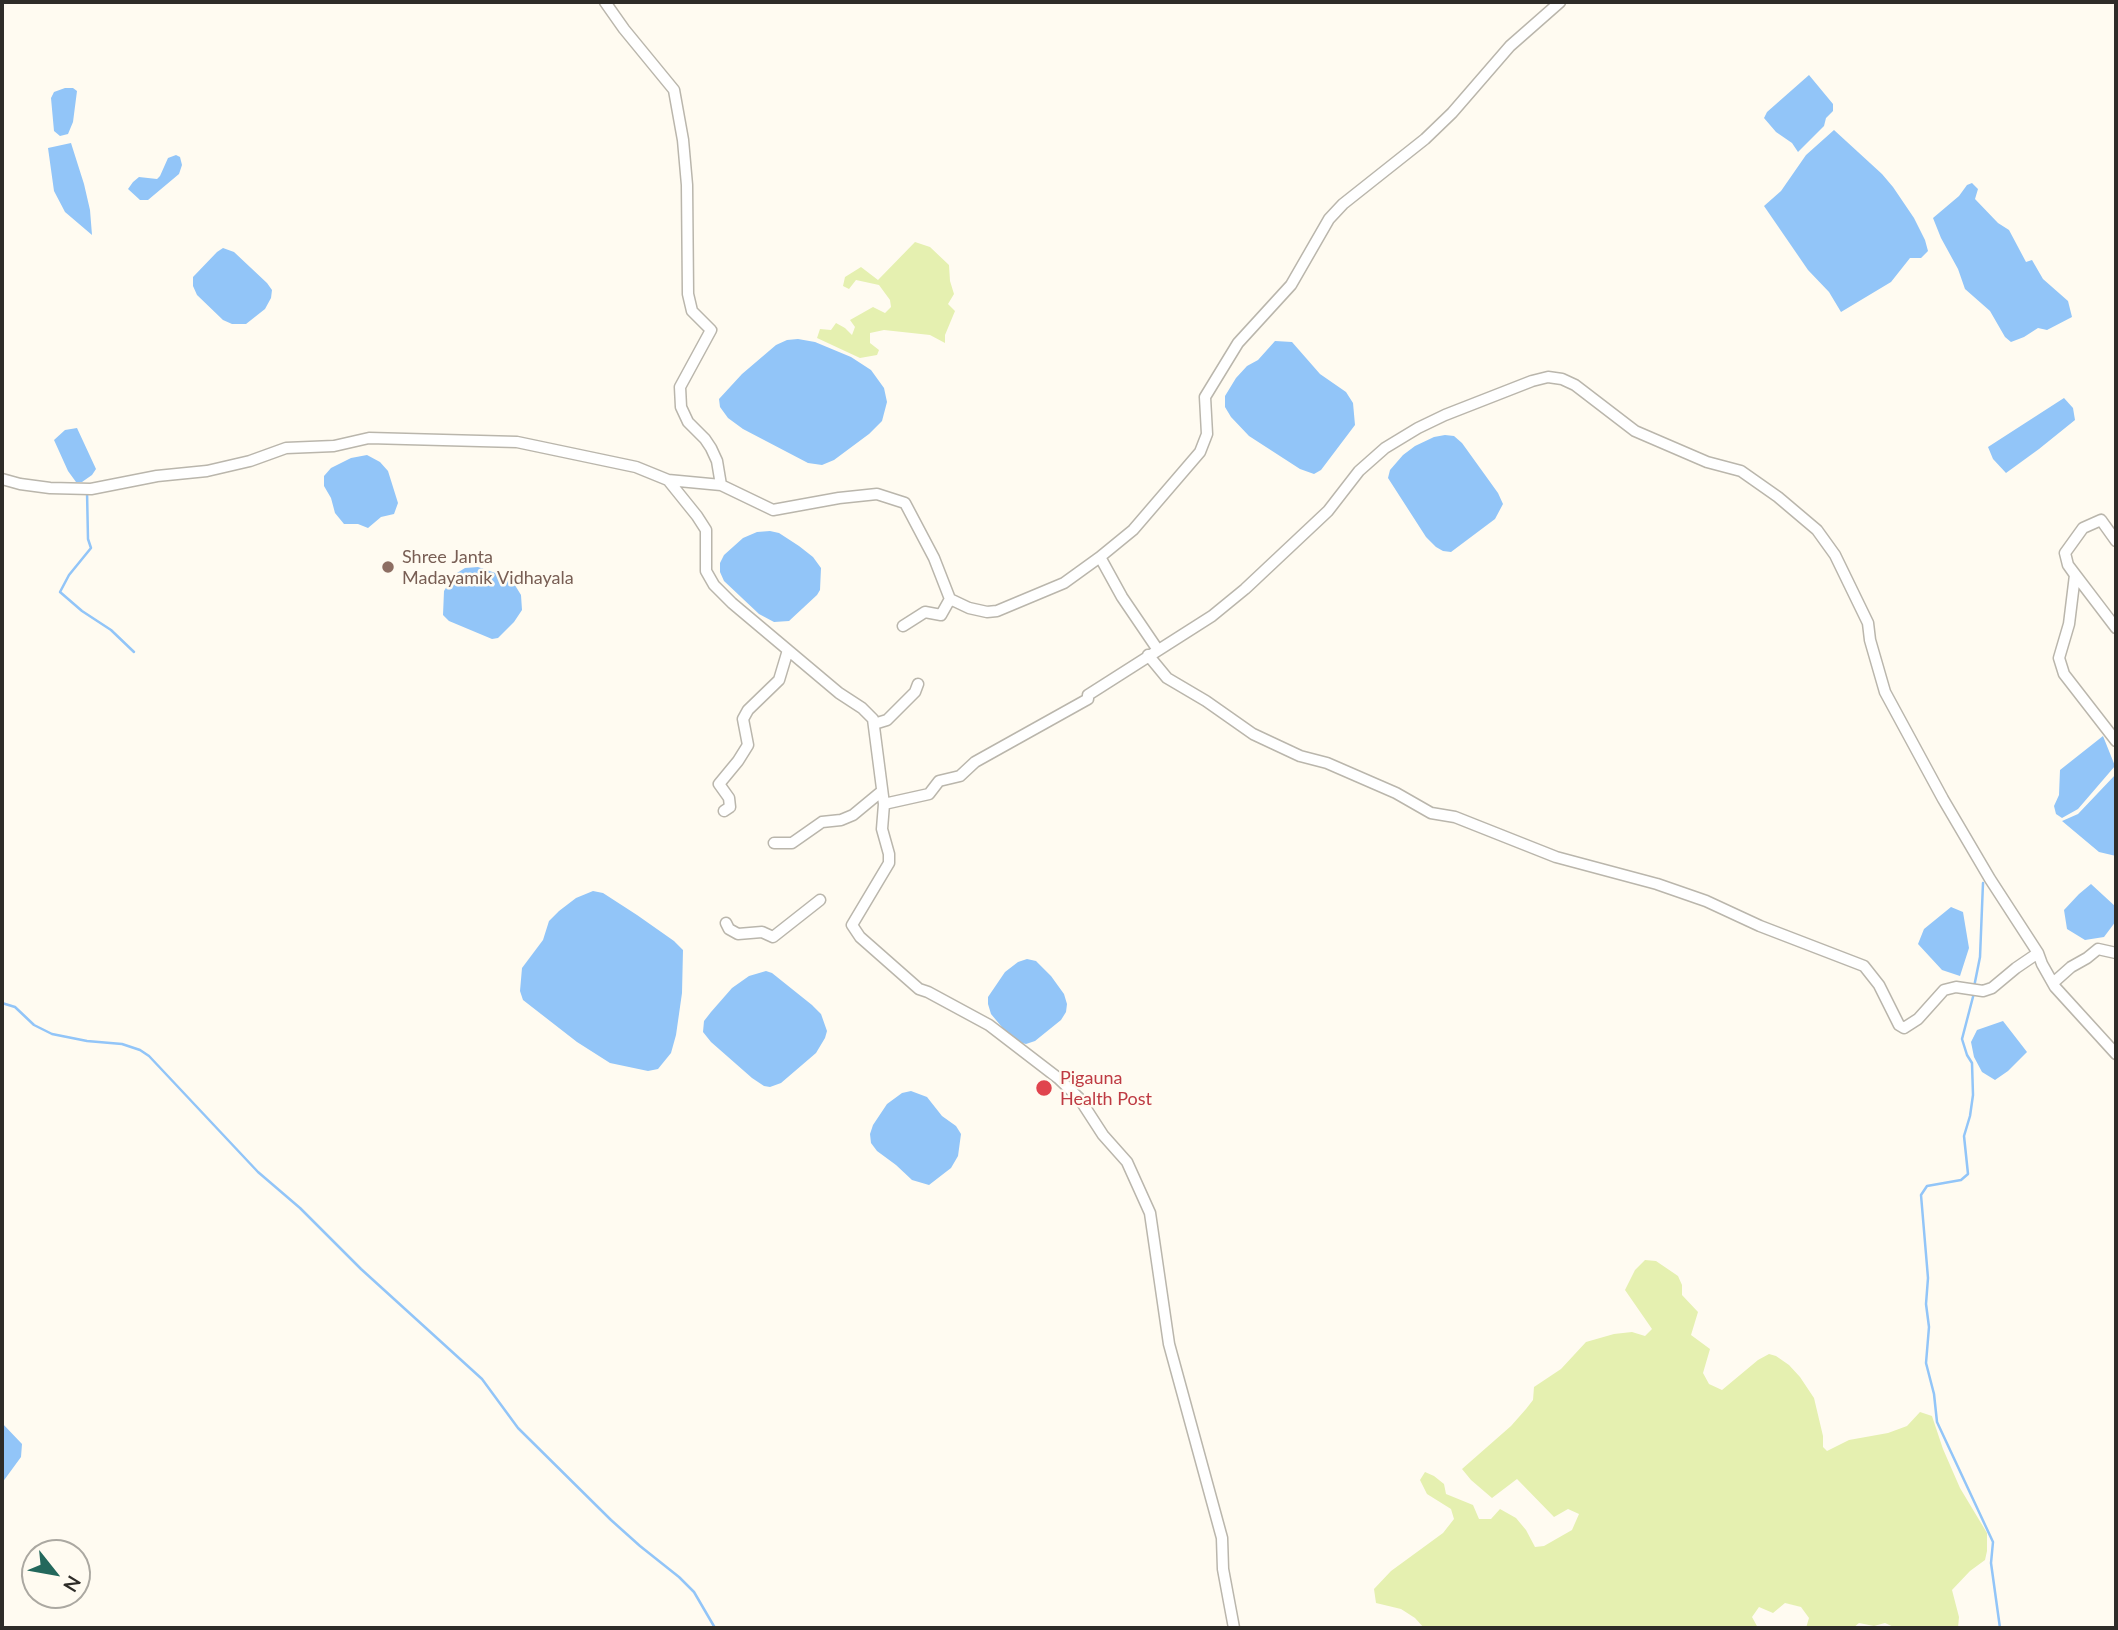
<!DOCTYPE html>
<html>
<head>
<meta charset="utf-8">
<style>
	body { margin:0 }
	#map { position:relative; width:2118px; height:1630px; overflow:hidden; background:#fffbf1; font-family:Lato,sans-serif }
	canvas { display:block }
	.frame { position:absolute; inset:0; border:4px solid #2e2c28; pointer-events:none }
	.north { position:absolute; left:21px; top:1539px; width:70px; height:70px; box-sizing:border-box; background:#fffbf1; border:2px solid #aba8a1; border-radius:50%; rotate:121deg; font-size:19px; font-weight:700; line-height:28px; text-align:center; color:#2e2c28 }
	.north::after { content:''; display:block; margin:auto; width:24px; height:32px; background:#23685c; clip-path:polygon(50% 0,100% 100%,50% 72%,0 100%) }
</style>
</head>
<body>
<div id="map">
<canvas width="2118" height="1630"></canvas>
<div class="frame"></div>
<div class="north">N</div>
</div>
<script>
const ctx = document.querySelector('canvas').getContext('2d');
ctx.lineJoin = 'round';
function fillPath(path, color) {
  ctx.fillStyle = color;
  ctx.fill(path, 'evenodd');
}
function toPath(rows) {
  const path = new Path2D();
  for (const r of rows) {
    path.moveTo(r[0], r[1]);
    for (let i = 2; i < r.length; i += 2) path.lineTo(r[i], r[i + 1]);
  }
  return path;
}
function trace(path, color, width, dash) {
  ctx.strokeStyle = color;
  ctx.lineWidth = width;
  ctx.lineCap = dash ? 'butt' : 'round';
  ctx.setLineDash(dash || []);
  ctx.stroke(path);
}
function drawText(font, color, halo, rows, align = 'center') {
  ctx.font = font + ' Lato,sans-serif';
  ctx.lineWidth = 5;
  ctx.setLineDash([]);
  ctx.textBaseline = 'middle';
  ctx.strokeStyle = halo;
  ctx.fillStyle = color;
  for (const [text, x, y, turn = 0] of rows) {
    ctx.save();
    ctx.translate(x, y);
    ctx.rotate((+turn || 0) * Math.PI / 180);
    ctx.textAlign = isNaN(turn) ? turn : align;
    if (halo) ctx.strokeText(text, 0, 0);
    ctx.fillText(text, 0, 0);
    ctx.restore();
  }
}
fillPath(toPath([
	[915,242,930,247,949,265,950,281,954,294,948,304,955,311,945,335,945,343,930,335,884,330,870,333,870,343,879,350,877,355,860,358,817,338,820,329,831,330,836,323,845,328,852,335,855,327,850,320,873,307,885,313,891,307,890,300,879,285,856,280,849,289,843,286,845,277,861,267,878,280],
	[1645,1260,1656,1261,1678,1276,1682,1285,1682,1295,1698,1312,1691,1335,1710,1349,1703,1373,1709,1384,1722,1390,1758,1360,1769,1354,1776,1356,1789,1365,1800,1377,1814,1398,1823,1436,1823,1447,1827,1451,1849,1440,1888,1433,1907,1426,1920,1412,1932,1416,1943,1449,1960,1488,1987,1533,1987,1551,1985,1560,1970,1571,1952,1590,1959,1617,1958,1628,1896,1628,1885,1623,1874,1626,1859,1623,1853,1628,1806,1628,1809,1618,1801,1607,1785,1603,1773,1613,1759,1607,1752,1617,1758,1628,1717,1628,1713,1626,1710,1628,1424,1628,1415,1618,1401,1609,1376,1603,1374,1589,1391,1571,1443,1533,1454,1519,1451,1509,1427,1494,1420,1480,1425,1472,1434,1476,1444,1484,1446,1494,1473,1505,1479,1519,1491,1519,1500,1509,1516,1518,1526,1530,1535,1547,1544,1546,1572,1530,1579,1514,1568,1509,1554,1517,1517,1479,1492,1498,1471,1480,1462,1469,1511,1426,1526,1409,1533,1400,1534,1387,1561,1369,1586,1342,1614,1334,1632,1332,1645,1336,1652,1329,1625,1290,1635,1270]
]), '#e5f0b0');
fillPath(toPath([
	[1809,75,1833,104,1833,111,1826,118,1824,126,1798,152,1792,143,1776,132,1764,118,1767,112],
	[65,88,73,88,77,91,73,122,68,134,60,136,54,131,51,98,54,92],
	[1834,130,1882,174,1893,187,1914,218,1925,240,1928,251,1921,258,1910,258,1891,282,1841,312,1829,292,1808,270,1764,206,1781,191,1806,155],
	[71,143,84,184,90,210,92,235,65,212,54,191,48,148],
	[176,155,180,157,182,165,179,174,148,200,140,200,128,189,133,182,139,177,157,179,160,176,168,158],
	[1972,183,1978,189,1975,199,1998,223,2009,230,2026,262,2032,260,2043,279,2068,301,2072,317,2047,330,2038,328,2024,337,2011,342,2005,337,1990,311,1965,289,1958,269,1941,238,1933,218,1959,196,1967,185],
	[223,248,234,252,267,283,272,290,271,298,265,309,246,324,232,324,223,320,197,295,193,286,193,277,217,252],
	[798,339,815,342,851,357,871,370,884,388,887,402,882,421,869,434,834,460,822,465,808,463,743,429,728,418,720,407,719,399,742,374,776,345,787,340],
	[1275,341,1292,342,1320,374,1346,392,1353,403,1355,425,1321,470,1314,474,1300,469,1249,436,1231,417,1225,407,1225,396,1236,378,1247,366,1258,360],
	[2064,398,2073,408,2075,420,2039,449,2006,473,1993,459,1988,447],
	[77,428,96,469,92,475,82,482,76,482,68,471,54,440,65,430],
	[1445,435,1454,436,1462,443,1498,493,1503,504,1495,519,1451,552,1443,551,1436,547,1426,537,1388,478,1390,470,1403,455,1415,446,1434,437],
	[367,455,380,462,388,471,398,503,394,514,381,517,368,528,358,524,344,524,335,513,331,498,324,486,324,476,331,468,351,458],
	[770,531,779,533,799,546,813,557,821,568,820,590,817,595,789,621,774,622,759,614,724,581,720,572,720,563,724,555,743,538,757,532],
	[478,567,504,576,513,582,521,595,522,610,514,622,498,638,492,639,449,621,443,615,444,591,449,583,457,573,465,568],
	[2103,736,2115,766,2078,809,2062,818,2056,814,2054,806,2059,795,2060,770],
	[2116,774,2116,856,2099,852,2062,821,2078,814],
	[2091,884,2116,907,2116,921,2104,937,2085,940,2067,929,2064,910,2079,894],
	[593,891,603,893,637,915,674,941,683,950,682,993,676,1035,671,1053,658,1069,648,1071,610,1063,577,1042,523,1000,520,991,522,968,543,940,549,921,559,911,576,898],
	[1951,907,1963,912,1969,948,1960,976,1942,970,1918,944,1924,929],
	[1027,959,1036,961,1051,976,1064,994,1067,1004,1066,1012,1061,1020,1035,1041,1026,1044,1018,1042,1006,1032,991,1014,988,1004,988,997,1005,972,1018,962],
	[766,971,772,973,812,1005,821,1014,827,1031,825,1038,816,1053,781,1083,770,1087,764,1086,752,1078,711,1042,703,1032,704,1021,711,1012,732,988,749,976],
	[2003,1021,2027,1052,2008,1071,1995,1080,1982,1072,1974,1057,1971,1042,1977,1030],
	[911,1091,927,1097,942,1116,956,1126,961,1134,958,1156,951,1168,929,1185,912,1180,896,1165,877,1151,871,1143,870,1134,873,1125,887,1104,902,1093],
	[2,1423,22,1444,21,1457,2,1483]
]), '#92c5f8');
trace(toPath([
	[87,491,88,539,91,548,69,575,60,592,82,611,111,630,134,652],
	[1974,987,1980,957,1983,883],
	[1974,993,1962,1039,1967,1055,1972,1063,1973,1095,1970,1116,1964,1136,1968,1174,1961,1180,1927,1186,1921,1195,1928,1278,1926,1304,1929,1327,1926,1363,1934,1394,1937,1422,1993,1542,1991,1563,2000,1628],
	[2,1003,15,1007,34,1025,52,1034,87,1041,122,1044,140,1050,149,1056,258,1172,300,1208,361,1269,482,1379,518,1428,611,1520,640,1546,679,1577,694,1592,715,1628]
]), '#92c5f8', 2.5);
const street = toPath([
	[605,2,624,29,674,90,683,140,687,185,688,294,692,311,711,330,680,387,681,407,688,422,705,439,711,448,717,461,721,485],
	[2,479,20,484,50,488,91,489,157,476,207,471,250,461,286,448,334,446,369,438,517,442,636,467,668,480,721,485,773,510,839,498,877,494,905,503,934,558,950,599,969,608,987,612,997,611,1064,583,1100,557],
	[668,480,697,516,706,530,706,571,714,585,732,603,839,693,862,708,873,719,884,804,882,829,889,854,889,863,852,925,860,937,919,989,928,992,989,1025,1058,1078,1079,1098,1103,1135,1127,1162,1150,1213,1169,1344,1222,1538,1223,1569,1234,1628],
	[2116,541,2101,520,2083,528,2065,553,2068,565,2116,628],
	[2068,565,2075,575,2069,624,2059,658,2064,674,2116,741],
	[903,626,925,612,941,615,950,599],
	[1158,650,1122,597,1100,557,1133,530,1200,452,1207,434,1205,397,1238,343,1291,285,1329,219,1343,204,1425,139,1452,113,1510,46,1560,2],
	[1148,655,1167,678,1206,701,1253,734,1300,756,1327,763,1396,793,1431,813,1455,817,1556,857,1657,884,1706,901,1760,926,1864,966,1879,985,1899,1025,1904,1028,1918,1019,1944,990,1956,987,1983,991,1992,988,2016,968,2038,953],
	[874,724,887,720,915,692,918,684],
	[884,804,929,794,939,781,960,776,975,762,1088,699,1088,695,1212,616,1245,589,1328,511,1359,471,1385,448,1418,428,1445,415,1532,381,1548,377,1562,379,1575,385,1635,431,1707,462,1741,471,1778,497,1817,530,1835,555,1868,623,1870,640,1885,692,1943,799,1990,879,2038,953,2042,964,2055,987,2116,1054],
	[724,811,730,807,729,798,719,784,738,761,748,745,743,719,748,710,779,680,788,650],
	[774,843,792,843,822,822,841,820,853,815,882,791],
	[726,923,729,929,738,934,762,932,773,937,820,900],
	[2053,983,2071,967,2087,958,2098,949,2116,953]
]);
trace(street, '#bab6ac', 13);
trace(street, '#fff', 10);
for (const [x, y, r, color] of [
	[388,567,7,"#8d6e63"],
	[1044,1088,9,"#e0444e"]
]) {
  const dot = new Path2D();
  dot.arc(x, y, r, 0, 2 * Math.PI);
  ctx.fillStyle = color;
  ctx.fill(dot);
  trace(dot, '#fffbf1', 2.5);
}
drawText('18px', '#785e54', '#fffbf1', [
	["Shree Janta",402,557],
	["Madayamik Vidhayala",402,578]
], 'left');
drawText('18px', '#be3a42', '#fffbf1', [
	["Pigauna",1060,1078],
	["Health Post",1060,1099]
], 'left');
</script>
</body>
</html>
